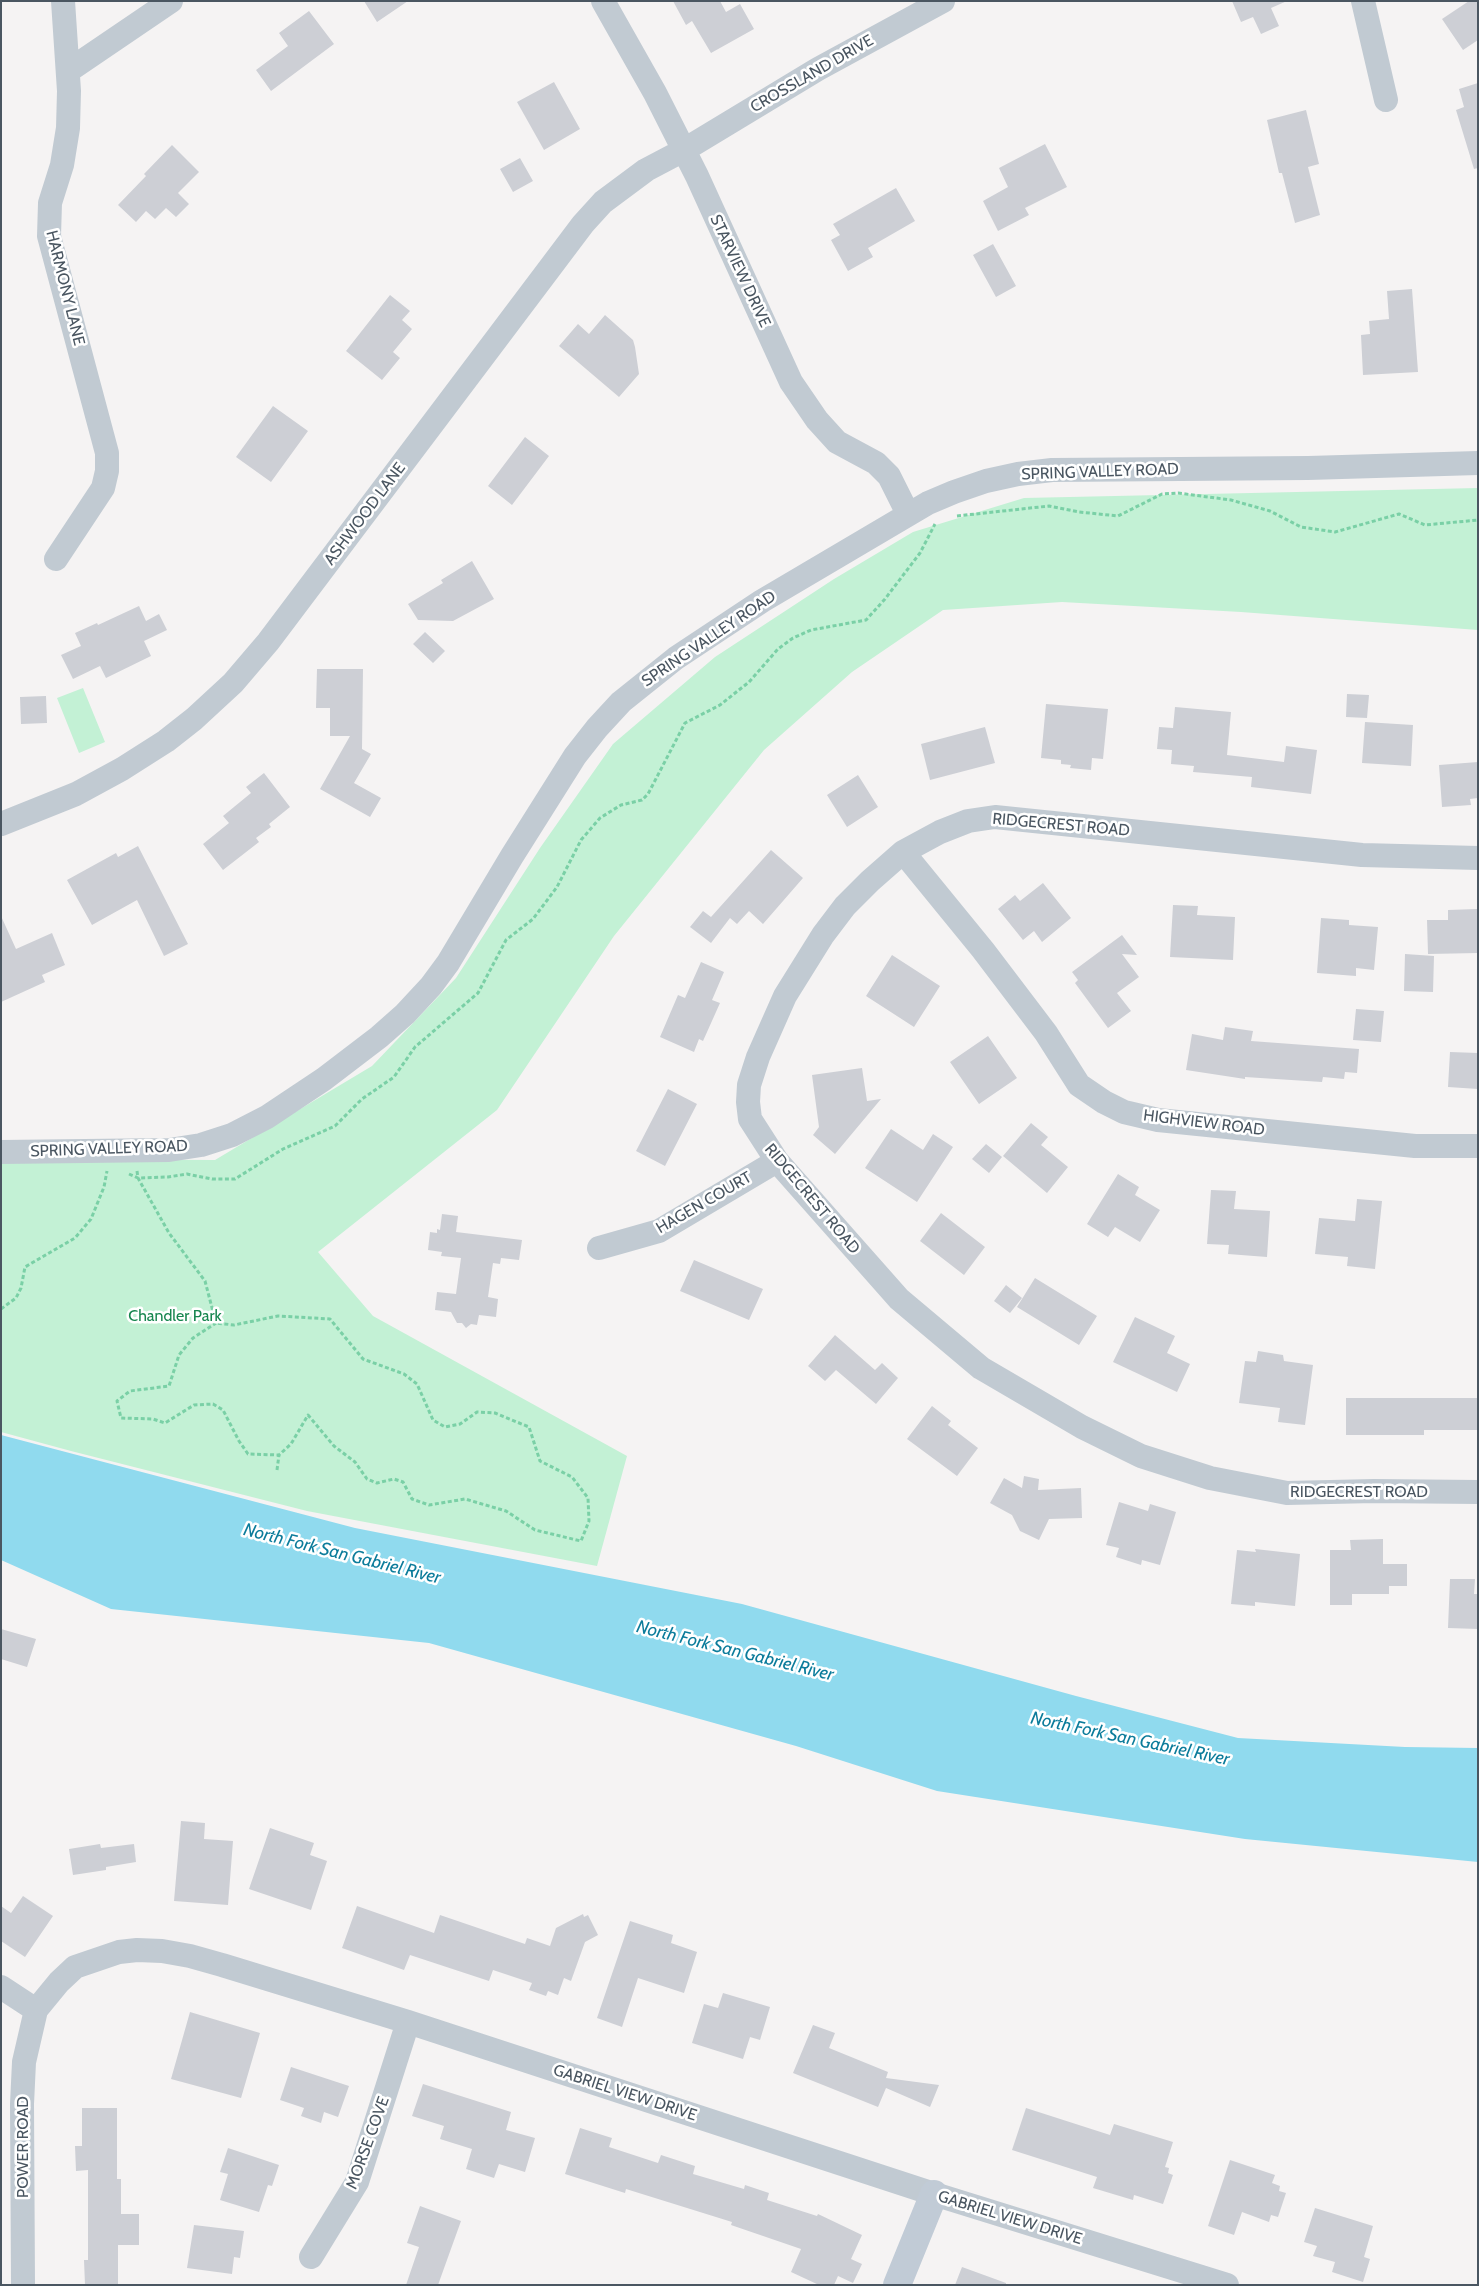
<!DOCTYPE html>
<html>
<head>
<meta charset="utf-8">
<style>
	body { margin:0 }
	#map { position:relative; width:1479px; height:2286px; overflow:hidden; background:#f5f3f3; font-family:Cabin,sans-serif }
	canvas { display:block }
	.frame { position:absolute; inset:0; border:2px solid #4a5661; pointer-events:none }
</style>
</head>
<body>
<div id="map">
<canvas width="1479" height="2286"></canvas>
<div class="frame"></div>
</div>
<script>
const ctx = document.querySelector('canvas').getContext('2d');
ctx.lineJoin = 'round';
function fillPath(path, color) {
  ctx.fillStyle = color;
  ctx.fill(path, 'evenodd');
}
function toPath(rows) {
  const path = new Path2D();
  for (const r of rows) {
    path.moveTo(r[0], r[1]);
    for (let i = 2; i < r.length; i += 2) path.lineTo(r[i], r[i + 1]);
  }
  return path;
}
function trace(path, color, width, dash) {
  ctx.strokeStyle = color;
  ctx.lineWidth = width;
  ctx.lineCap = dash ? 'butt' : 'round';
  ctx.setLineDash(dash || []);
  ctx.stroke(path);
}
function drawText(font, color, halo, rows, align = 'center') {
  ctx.font = font + ' Cabin,sans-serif';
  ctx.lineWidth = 5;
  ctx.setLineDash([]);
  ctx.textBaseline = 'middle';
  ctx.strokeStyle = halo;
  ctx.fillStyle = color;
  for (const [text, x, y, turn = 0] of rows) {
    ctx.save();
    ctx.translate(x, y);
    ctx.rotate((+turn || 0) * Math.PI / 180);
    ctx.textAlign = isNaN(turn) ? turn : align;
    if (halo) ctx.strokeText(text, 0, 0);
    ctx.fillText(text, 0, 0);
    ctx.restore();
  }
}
fillPath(toPath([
	[1478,488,1478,630,1241,612,1062,602,943,610,852,672,764,750,614,936,497,1110,318,1252,373,1316,627,1456,597,1566,307,1511,71,1451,1,1432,1,1159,215,1160,372,1066,456,978,540,848,613,744,715,657,834,579,913,532,1024,498],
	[83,688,105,742,79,753,57,698]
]), '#c3f1d5');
fillPath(toPath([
	[1,1435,355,1528,742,1604,1076,1696,1238,1738,1405,1747,1478,1748,1478,1862,1245,1839,937,1791,796,1746,429,1643,111,1609,1,1560]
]), '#90daee');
fillPath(toPath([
	[364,1,408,1,377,22],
	[673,1,720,1,726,12,740,4,754,29,711,53,692,21,686,25],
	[1232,1,1287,1,1271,8,1279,26,1261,34,1253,17,1241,22],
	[1469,1,1478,1,1478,40,1463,50,1442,19],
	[309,11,334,44,271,91,256,70,288,46,279,33],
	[554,82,580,129,544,150,517,102],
	[1478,83,1478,168,1474,169,1456,110,1464,107,1459,89],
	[1306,110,1319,164,1308,167,1320,215,1295,223,1282,173,1279,173,1267,120],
	[1045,144,1067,187,1025,208,1029,215,998,231,983,201,1008,187,999,168],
	[172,145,199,172,178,193,189,204,176,217,166,208,155,219,146,211,136,222,118,205,146,176,144,174],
	[520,158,533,181,513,192,500,169],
	[896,188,915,221,868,248,873,257,848,271,831,240,840,235,833,224],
	[993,244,1016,286,996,297,973,255],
	[1412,289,1418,372,1363,375,1361,335,1370,334,1369,321,1389,319,1387,291],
	[390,295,410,311,402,320,412,329,393,352,400,358,382,380,346,351],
	[605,315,633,340,635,347,639,374,619,397,559,346,578,324,589,334],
	[273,406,308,431,271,482,236,457],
	[525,437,549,456,512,505,488,486],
	[472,561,494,599,453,621,418,620,408,604,443,583,441,580],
	[139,606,146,621,159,614,167,630,144,641,151,656,106,678,100,666,73,679,61,655,81,646,75,633,97,623,98,625],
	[425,632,445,651,433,663,413,644],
	[317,669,363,669,362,749,371,754,354,783,381,798,370,817,320,789,350,736,330,736,330,708,316,708],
	[1347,694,1369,695,1367,718,1346,717],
	[46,696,47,723,21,724,20,697],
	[1046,704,1108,709,1103,759,1092,758,1091,770,1070,768,1071,765,1061,764,1061,760,1041,758],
	[1175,707,1231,712,1227,755,1284,762,1286,746,1317,750,1311,794,1251,787,1252,777,1193,772,1194,766,1171,764,1172,750,1157,749,1159,727,1173,728],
	[1365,722,1413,725,1411,766,1362,763],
	[985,727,995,763,930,780,921,744],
	[1478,762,1478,798,1470,799,1471,805,1442,807,1439,765],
	[264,773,290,807,269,824,271,827,256,838,259,842,223,870,203,844,229,823,223,816,251,793,246,787],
	[858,775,878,807,847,827,827,795],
	[138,846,188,944,164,956,137,900,92,925,67,880,116,853,118,857],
	[771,850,803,878,763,924,749,911,737,924,730,918,711,943,690,927,703,911,711,917],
	[1043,883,1071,918,1042,942,1034,931,1023,940,998,909,1015,895,1020,901],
	[1173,905,1198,906,1197,915,1235,917,1233,960,1170,957],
	[1477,909,1478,953,1428,954,1427,920,1448,920,1448,910],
	[1,916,16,949,52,933,65,965,42,975,45,982,1,1002],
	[1321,918,1349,920,1349,925,1378,927,1374,970,1356,968,1356,976,1317,973],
	[1122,935,1137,955,1122,954,1139,977,1117,993,1131,1011,1108,1028,1075,983,1078,980,1072,972],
	[1405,954,1434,956,1433,992,1404,991],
	[892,955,940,986,914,1027,866,996],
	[701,962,724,972,712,1000,720,1003,703,1041,699,1039,694,1052,660,1037,678,995,685,998],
	[1356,1009,1384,1011,1381,1042,1353,1040],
	[1225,1027,1253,1031,1251,1041,1359,1049,1357,1073,1345,1072,1344,1079,1323,1077,1322,1082,1245,1077,1245,1079,1186,1070,1192,1034,1223,1040],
	[988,1036,1017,1078,979,1104,950,1062],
	[1450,1052,1478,1053,1478,1089,1448,1087],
	[862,1068,867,1101,881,1099,835,1154,813,1135,819,1127,812,1075],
	[668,1089,697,1104,665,1166,636,1151],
	[1031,1123,1048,1137,1041,1145,1068,1167,1047,1193,1003,1156],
	[891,1129,923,1150,933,1134,953,1147,917,1202,865,1168],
	[986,1144,1002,1157,989,1173,972,1159],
	[1118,1174,1139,1187,1135,1195,1160,1210,1140,1242,1115,1227,1108,1237,1087,1224],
	[1211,1190,1236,1191,1234,1209,1270,1211,1267,1257,1228,1254,1229,1245,1207,1244],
	[1357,1199,1382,1201,1375,1269,1347,1266,1348,1257,1315,1254,1319,1218,1355,1221],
	[941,1213,985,1247,964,1275,920,1241],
	[442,1214,458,1216,456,1232,522,1240,519,1260,501,1258,500,1264,493,1263,488,1297,498,1299,496,1317,479,1315,477,1325,471,1324,466,1328,462,1323,457,1323,451,1312,435,1310,437,1292,456,1294,461,1258,441,1256,442,1252,428,1250,430,1232,437,1233,437,1229,440,1230],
	[694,1260,763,1289,749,1320,680,1291],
	[1035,1278,1097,1316,1079,1345,1017,1307],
	[1006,1285,1022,1298,1010,1313,994,1301],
	[1135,1317,1175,1336,1167,1353,1190,1364,1177,1392,1113,1362],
	[835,1335,875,1370,882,1363,898,1378,876,1404,836,1370,825,1381,808,1366],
	[1258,1351,1283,1355,1284,1361,1313,1365,1305,1425,1278,1422,1280,1408,1239,1403,1245,1361,1256,1362],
	[1346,1398,1478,1398,1478,1430,1424,1430,1424,1435,1346,1435],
	[932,1406,951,1421,948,1425,978,1448,957,1476,907,1439],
	[1024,1476,1039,1479,1038,1490,1081,1488,1082,1518,1049,1519,1039,1540,1020,1531,1012,1515,990,1503,1004,1478,1022,1488],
	[1119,1502,1148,1511,1150,1504,1176,1512,1160,1565,1142,1560,1141,1565,1116,1557,1119,1548,1106,1545],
	[1383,1539,1383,1564,1407,1564,1407,1586,1389,1586,1389,1594,1352,1594,1352,1605,1330,1605,1330,1550,1351,1550,1350,1540],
	[1255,1549,1300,1554,1295,1606,1255,1602,1255,1606,1231,1604,1237,1550,1256,1552],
	[1450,1579,1475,1579,1474,1594,1478,1594,1478,1629,1448,1628],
	[1,1629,36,1639,27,1667,1,1659],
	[181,1821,205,1823,204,1839,233,1841,228,1905,174,1901],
	[270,1828,314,1843,310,1855,327,1861,311,1910,249,1889],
	[100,1844,101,1848,134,1844,136,1862,106,1867,106,1870,73,1875,69,1849],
	[23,1896,53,1916,25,1957,1,1941,1,1906,11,1913],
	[357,1906,434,1933,440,1915,525,1944,527,1938,550,1946,556,1928,583,1914,584,1917,588,1915,598,1935,585,1942,571,1981,564,1978,558,1995,548,1991,546,1996,529,1990,532,1983,493,1970,489,1981,410,1955,404,1970,342,1948],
	[630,1921,673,1935,671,1943,697,1952,684,1993,638,1978,622,2027,597,2018],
	[723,1993,770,2007,760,2040,750,2037,743,2059,692,2043,704,2004,718,2008],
	[190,2012,260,2033,241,2098,171,2079],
	[813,2025,835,2033,829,2048,888,2072,886,2078,939,2085,930,2107,886,2088,878,2107,793,2073],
	[291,2067,349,2086,338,2117,324,2112,321,2123,301,2116,304,2108,280,2100],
	[423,2084,511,2112,506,2130,535,2138,525,2172,499,2164,494,2178,466,2169,472,2149,440,2139,444,2126,412,2116],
	[82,2108,117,2108,117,2179,121,2179,121,2214,139,2214,139,2245,118,2245,118,2285,85,2285,84,2260,88,2260,88,2170,76,2171,75,2146,82,2146],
	[1026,2108,1110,2135,1114,2124,1173,2142,1165,2167,1169,2168,1168,2173,1173,2175,1163,2204,1134,2195,1133,2200,1093,2188,1097,2177,1012,2150],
	[580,2128,612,2138,609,2147,658,2163,661,2155,695,2166,693,2174,744,2189,745,2185,769,2193,767,2200,817,2216,818,2214,862,2235,851,2259,862,2264,853,2283,838,2276,834,2285,819,2285,791,2272,801,2249,731,2225,732,2222,626,2189,625,2193,565,2174],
	[228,2148,279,2165,272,2186,268,2185,259,2212,220,2200,228,2174,220,2172],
	[1230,2160,1275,2175,1272,2183,1280,2186,1279,2191,1286,2193,1278,2217,1271,2215,1269,2222,1242,2212,1234,2235,1208,2226],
	[420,2206,461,2221,438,2285,406,2285,419,2247,407,2243],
	[1315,2208,1373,2226,1364,2257,1370,2259,1363,2282,1332,2272,1335,2262,1313,2256,1317,2246,1304,2242],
	[194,2225,244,2231,240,2258,234,2257,232,2274,187,2268],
	[962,2267,1006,2283,1006,2285,955,2285]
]), '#cdcfd5');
trace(toPath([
	[957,516,1049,506,1079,512,1118,516,1162,494,1178,493,1231,500,1270,511,1301,527,1335,532,1399,514,1425,525,1478,520],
	[137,1171,138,1178,169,1233,205,1281,216,1323,234,1325,278,1316,330,1319,363,1359,404,1374,417,1384,433,1420,445,1427,460,1424,477,1412,495,1413,529,1427,540,1461,572,1477,588,1498,589,1521,581,1541,535,1530,506,1511,465,1499,429,1505,412,1499,403,1482,394,1479,377,1483,367,1479,355,1462,334,1446,308,1415,291,1444,279,1455,248,1454,239,1441,223,1410,213,1404,194,1405,165,1423,153,1419,121,1418,117,1401,130,1391,169,1386,179,1355,193,1338,216,1323],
	[129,1174,138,1178,168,1177,187,1174,212,1179,235,1179,283,1149,335,1126,362,1099,394,1077,415,1047,478,993,506,940,533,919,557,887,581,840,600,818,621,805,642,800,648,794,685,723,720,705,749,682,778,649,793,638,811,630,866,620,885,599,920,553,935,524],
	[1,1309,16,1298,21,1288,25,1267,75,1238,91,1219,104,1187,107,1171],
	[277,1470,279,1455]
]), '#7ad0a6', 3, [4, 2.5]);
trace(toPath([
	[603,1,655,93,697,176,791,382,817,420,837,442,876,463,889,476,908,514],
	[1363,1,1386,100],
	[68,71,171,1],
	[56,559,103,488,107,471,107,453,49,236,50,203,62,165,68,128,69,91,63,1],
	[1,824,76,794,122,769,166,741,194,719,233,683,268,642,583,224,603,202,646,170,684,150,818,69,943,1],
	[903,852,983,950,1046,1033,1079,1085,1104,1102,1124,1112,1158,1120,1415,1146,1478,1146],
	[1478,858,1362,855,995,817,968,821,940,832,903,852,870,881,845,906,823,935,785,996,758,1057,749,1085,748,1102,750,1119,777,1161,899,1299,981,1368,1082,1427,1141,1456,1210,1478,1287,1493,1374,1491,1478,1492],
	[1,1152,169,1150,201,1145,232,1135,267,1117,324,1079,379,1037,405,1014,431,986,448,963,512,856,575,756,597,728,621,702,676,658,762,601,928,503,954,492,986,481,1018,474,1052,470,1308,468,1478,463],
	[599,1248,659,1231,777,1161],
	[1,1987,36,2010],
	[311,2257,357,2182,408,2022],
	[23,2285,22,2104,24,2062,36,2010,59,1982,75,1967,119,1952,137,1950,162,1951,190,1956,222,1965,408,2022,934,2194,1227,2285]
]), '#c1cad2', 24);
trace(toPath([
	[897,2285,934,2194]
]), '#c1cbd6', 28);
drawText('16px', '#4a5661', '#fff', [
	["CROSSLAND DRIVE",812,74,-30],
	["STARVIEW DRIVE",740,271,65],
	["HARMONY LANE",65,288,76],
	["SPRING VALLEY ROAD",1100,472,-2],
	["ASHWOOD LANE",365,514,-53],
	["SPRING VALLEY ROAD",709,639,-34],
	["RIDGECREST ROAD",1061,825,5],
	["HIGHVIEW ROAD",1204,1123,7],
	["SPRING VALLEY ROAD",109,1149,-2],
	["RIDGECREST ROAD",812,1199,50],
	["HAGEN COURT",704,1203,-30],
	["RIDGECREST ROAD",1359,1492],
	["GABRIEL VIEW DRIVE",625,2093,18],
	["MORSE COVE",368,2143,-70],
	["POWER ROAD",23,2147,-90],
	["GABRIEL VIEW DRIVE",1010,2218,17]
]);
drawText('16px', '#17864f', '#fff', [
	["Chandler Park",175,1316]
]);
drawText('italic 18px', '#0c7c9b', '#fff', [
	["North Fork San Gabriel River",342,1554,14],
	["North Fork San Gabriel River",735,1651,14],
	["North Fork San Gabriel River",1130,1739,12]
]);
</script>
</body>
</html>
